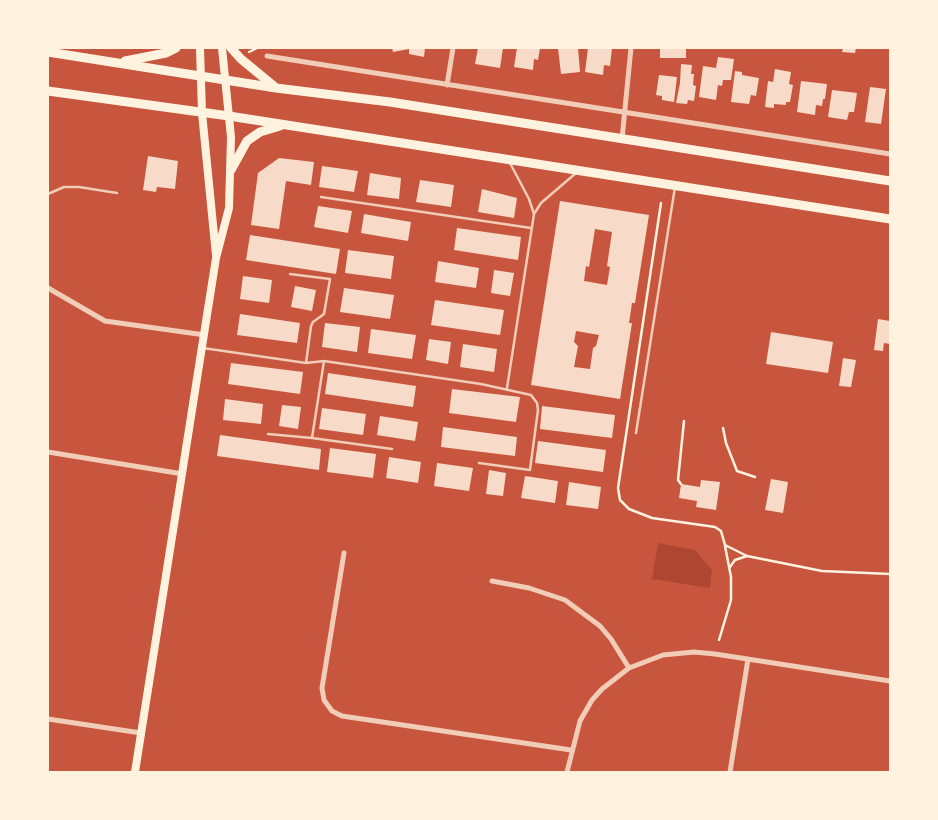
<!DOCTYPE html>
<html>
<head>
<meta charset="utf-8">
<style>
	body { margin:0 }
	#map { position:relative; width:938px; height:820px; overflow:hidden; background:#c8553d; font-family:Lato,sans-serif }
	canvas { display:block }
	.frame { position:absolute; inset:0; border:49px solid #fff3e0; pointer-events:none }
</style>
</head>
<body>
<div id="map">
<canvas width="938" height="820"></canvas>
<div class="frame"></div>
</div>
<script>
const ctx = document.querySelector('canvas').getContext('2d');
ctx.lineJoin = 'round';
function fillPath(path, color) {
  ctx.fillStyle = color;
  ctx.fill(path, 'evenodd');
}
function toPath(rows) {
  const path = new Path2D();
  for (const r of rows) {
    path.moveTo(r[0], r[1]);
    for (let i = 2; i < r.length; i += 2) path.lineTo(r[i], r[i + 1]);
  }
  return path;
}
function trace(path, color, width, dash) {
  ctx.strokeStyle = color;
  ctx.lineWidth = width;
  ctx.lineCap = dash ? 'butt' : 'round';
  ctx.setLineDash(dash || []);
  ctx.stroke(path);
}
fillPath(toPath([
	[658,543,695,550,712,570,710,588,652,579]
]), '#ae4732');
fillPath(toPath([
	[392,48,425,48,424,57,409,54,409,49,393,52],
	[478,48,503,48,500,68,475,64],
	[517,48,540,48,538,60,534,59,533,70,514,67],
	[558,48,578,48,580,72,561,74],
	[588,48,612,48,610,66,604,65,603,75,585,72],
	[660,48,686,48,686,58,660,58],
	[843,48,856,48,855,53,842,52],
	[718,57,734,59,731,80,723,80,722,86,718,85,716,100,699,97,703,66,716,68],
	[681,64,692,65,691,74,694,74,693,85,696,86,694,101,688,100,687,104,676,103,680,83],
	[775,69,791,72,789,84,793,85,790,102,786,102,786,105,774,104,774,108,765,107,768,81,773,82],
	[735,71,742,72,742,75,759,78,756,96,751,95,749,104,731,102],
	[659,75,677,77,674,102,662,100,662,96,656,95],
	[801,81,827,84,825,99,823,99,822,106,816,105,815,115,797,112],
	[870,87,886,89,881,124,865,122],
	[832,90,857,93,854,112,849,112,847,120,828,117],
	[148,156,178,161,175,189,157,187,156,192,143,190],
	[279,158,314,162,311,185,286,181,279,229,251,225,258,173],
	[322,166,358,171,354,192,319,187],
	[370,173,401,178,399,199,367,195],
	[420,180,454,185,451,207,416,202],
	[482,189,517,198,514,218,478,212],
	[560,201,649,215,635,303,632,303,629,323,632,323,620,399,531,385],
	[595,229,612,232,607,266,610,267,607,285,584,281,586,266,589,267],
	[576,331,599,335,596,346,593,348,590,369,574,367,578,346,574,342],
	[318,206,352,211,348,233,314,227],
	[364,214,411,222,408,241,361,233],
	[457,228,521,237,518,260,454,250],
	[250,235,340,249,336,274,246,260],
	[348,250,394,256,391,279,345,273],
	[438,261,479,268,476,288,435,282],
	[494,270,514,273,510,296,491,293],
	[243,276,272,280,269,303,240,299],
	[295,286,316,290,312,311,291,307],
	[344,288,394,295,390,319,340,312],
	[435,300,504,310,500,335,431,325],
	[240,314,300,323,297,343,237,335],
	[878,319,890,321,890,344,884,343,883,351,874,350],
	[325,323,360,327,357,352,322,347],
	[371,329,416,335,412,359,368,353],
	[771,332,833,342,828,373,766,364],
	[429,339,451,342,448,364,426,360],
	[463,344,497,349,494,372,460,367],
	[843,358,856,360,851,387,839,386],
	[231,363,303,372,300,394,228,384],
	[328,373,416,386,413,407,325,394],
	[452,389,520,397,516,422,449,413],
	[225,399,263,404,261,424,223,420],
	[282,405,301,407,298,429,279,426],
	[542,406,615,415,612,438,540,429],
	[322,408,366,414,363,435,319,429],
	[380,416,418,422,415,441,377,435],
	[443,427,517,437,515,456,441,447],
	[220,435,321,449,319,470,217,456],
	[538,441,606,450,603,472,535,463],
	[330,448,376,454,373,478,327,472],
	[389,457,421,462,418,483,386,478],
	[437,463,473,468,469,491,434,486],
	[489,470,506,473,503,496,486,494],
	[525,476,558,481,555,503,521,498],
	[771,479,788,482,783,513,765,510],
	[701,480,720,482,716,510,696,507,697,501,679,498,681,484,700,487],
	[569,482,601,487,598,509,566,505]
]), '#f7dbc8');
trace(toPath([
	[249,52,257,48],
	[661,203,618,488,620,500,629,509,652,518,715,527,721,531,725,545,747,556,822,571,890,574],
	[723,428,726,443,737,471,755,477],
	[681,484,678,480,684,421],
	[730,567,735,560,747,556],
	[719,640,731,600,731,577,725,546]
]), '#fff3e0', 2.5);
trace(toPath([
	[510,163,529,199,534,214],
	[48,194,64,187,79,187,117,193],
	[321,197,531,228],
	[290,274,330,279,324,314,313,322,311,326,306,363],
	[203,348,306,363,324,361,481,384,531,395,537,403,538,410,530,470,479,463],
	[324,361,312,438,392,449],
	[507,388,534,214,541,203,576,173],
	[636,433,675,187],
	[268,434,312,438]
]), '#f1ccb7', 2.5);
trace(toPath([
	[267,56,890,154],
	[447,85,453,48],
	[622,139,631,48],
	[48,288,105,321,205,335],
	[48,452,183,474],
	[344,553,322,688,324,700,332,711,342,716,571,750],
	[492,581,529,588,565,600,600,626,611,639,629,668],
	[48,719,141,733],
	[567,772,580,721,592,700,602,689,629,668,663,655,694,652,715,654,890,681],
	[730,772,748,659]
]), '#f1ccb7', 5);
trace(toPath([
	[200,48,202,113,216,255],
	[135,772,216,258,229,208,231,137,222,48]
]), '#fff3e0', 8);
trace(toPath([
	[231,48,241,59,275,87],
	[48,52,276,88,390,102,890,181],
	[125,61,166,53,176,48],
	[48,91,229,116,890,219],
	[231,170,247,141,260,132,280,126]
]), '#fff3e0', 9);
</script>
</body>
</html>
